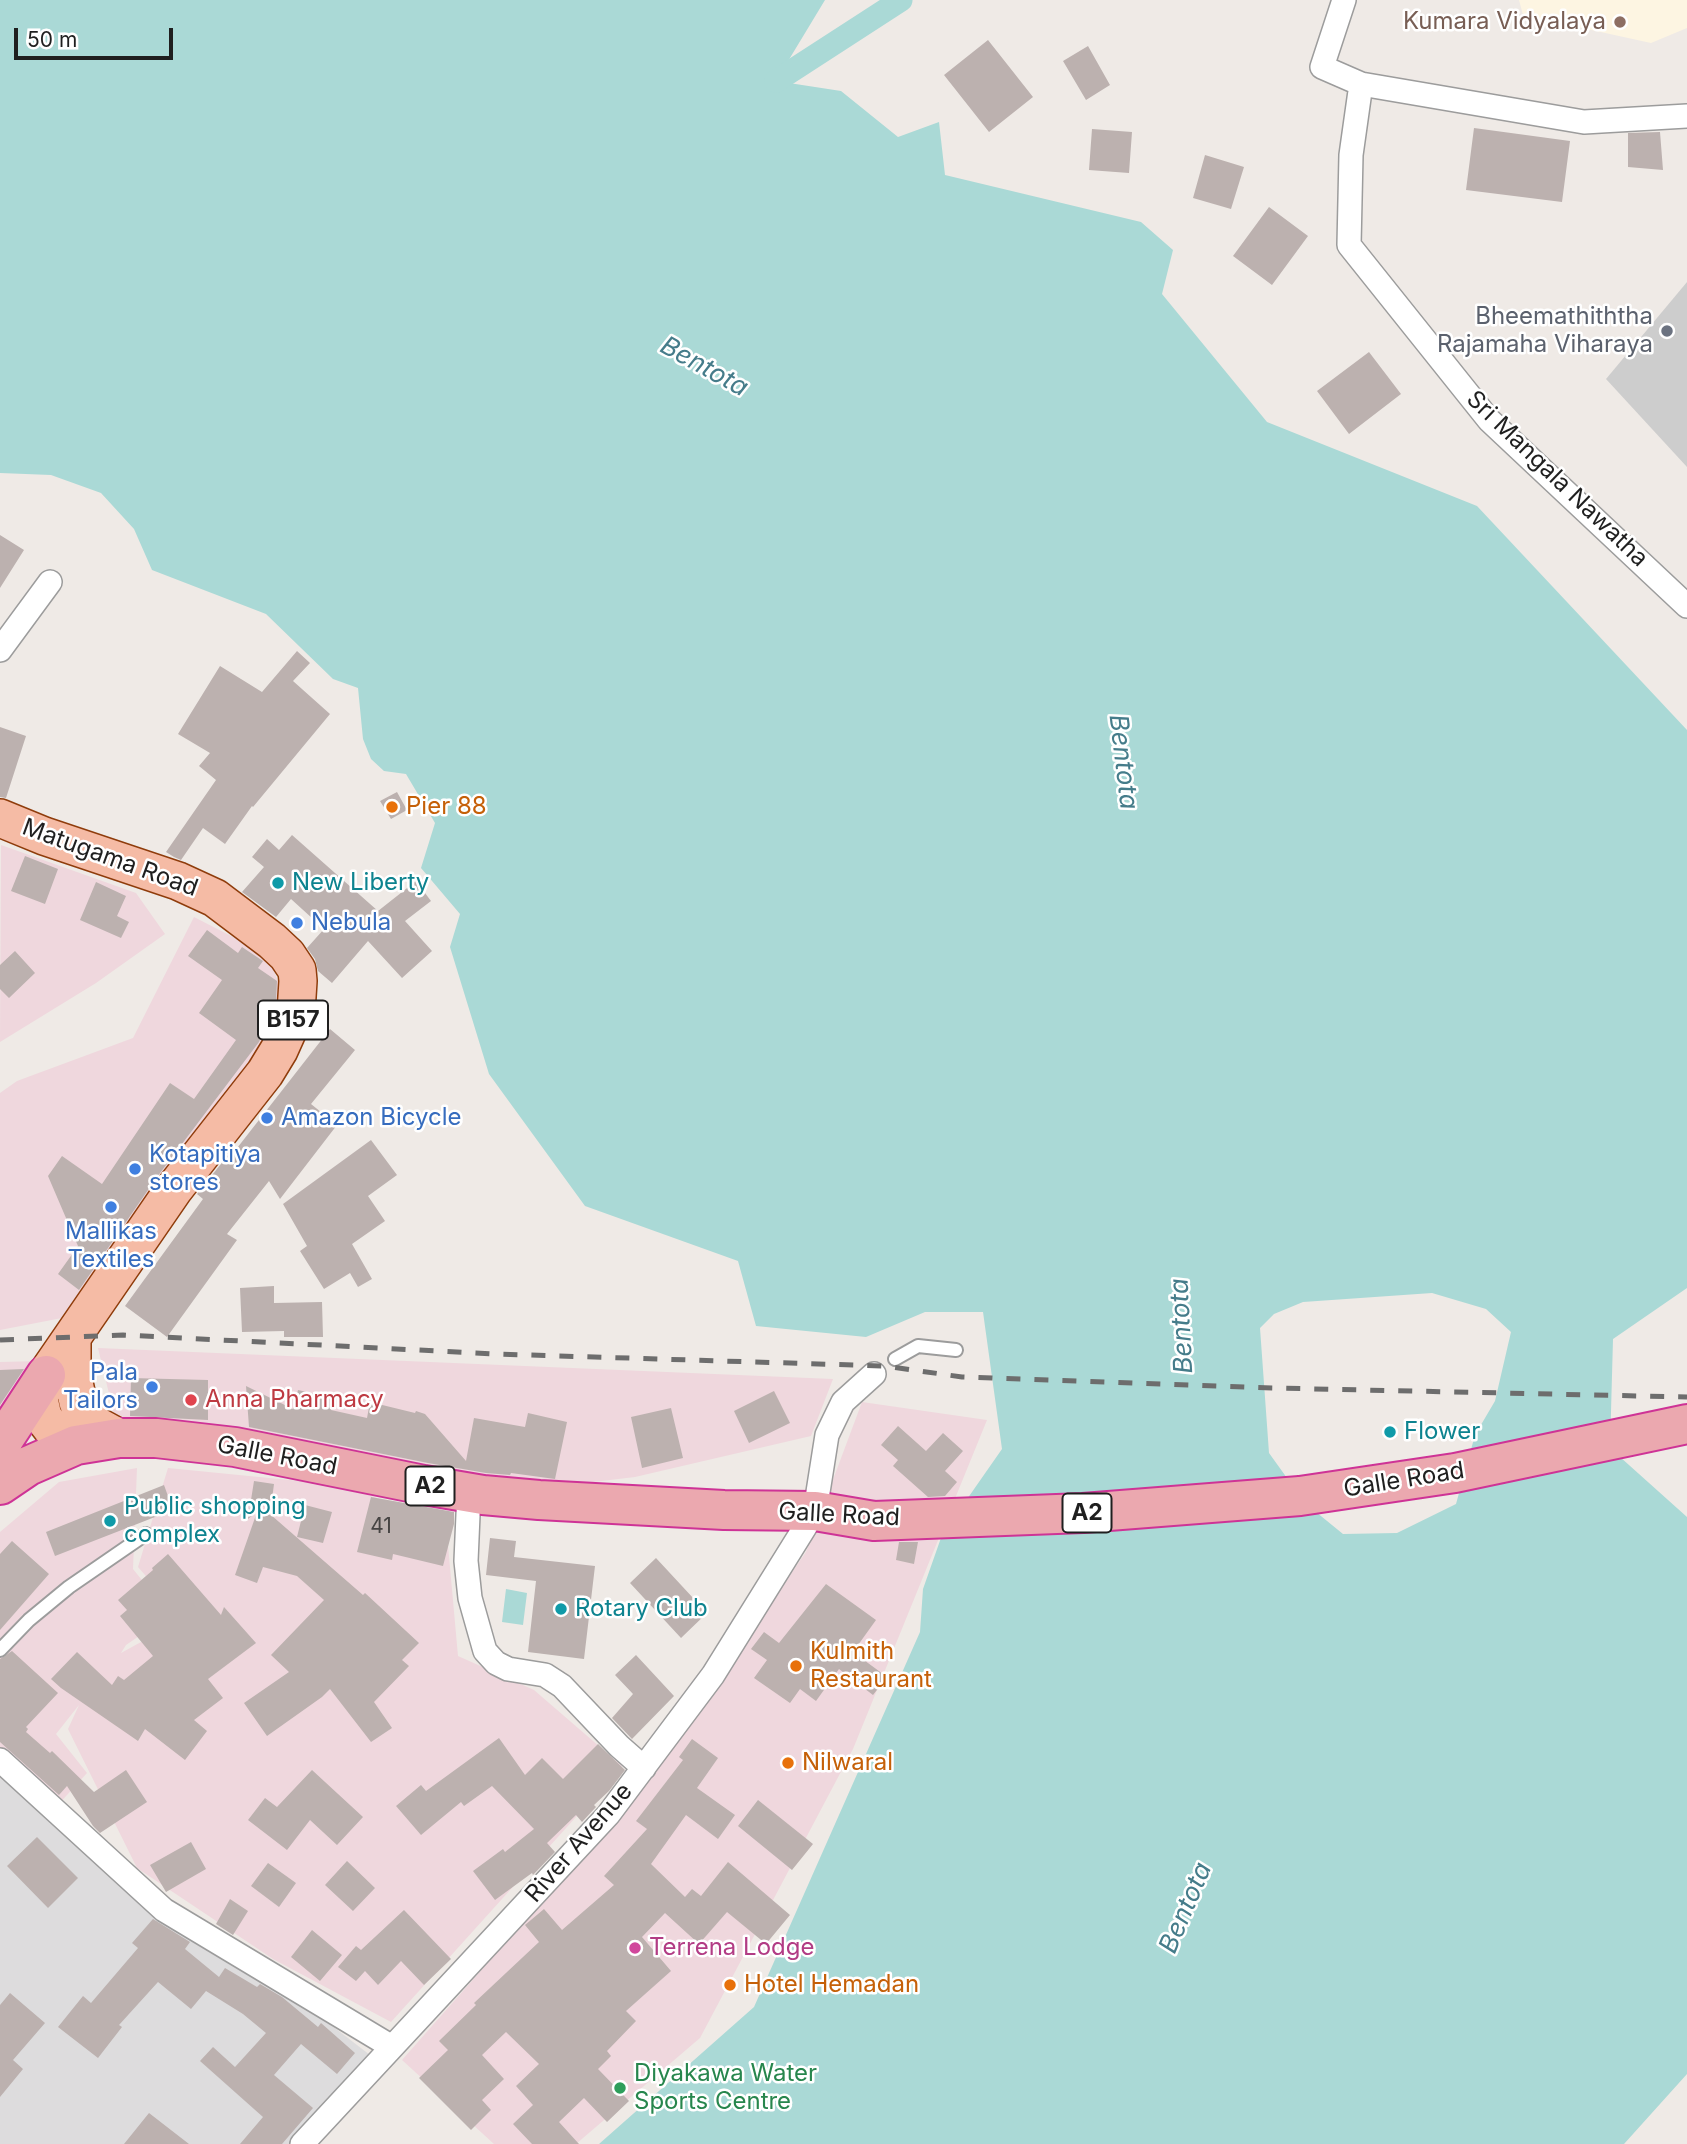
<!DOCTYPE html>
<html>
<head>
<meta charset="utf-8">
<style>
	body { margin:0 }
	#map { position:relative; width:1687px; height:2144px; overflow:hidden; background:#efeae6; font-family:Inter,sans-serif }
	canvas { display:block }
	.scale { position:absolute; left:14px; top:28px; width:159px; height:32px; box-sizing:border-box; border:4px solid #1f1f1f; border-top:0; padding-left:9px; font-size:21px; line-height:24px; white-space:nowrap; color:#1f1f1f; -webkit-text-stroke:5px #fff; paint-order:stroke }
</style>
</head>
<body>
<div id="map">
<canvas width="1687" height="2144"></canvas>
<div class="scale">50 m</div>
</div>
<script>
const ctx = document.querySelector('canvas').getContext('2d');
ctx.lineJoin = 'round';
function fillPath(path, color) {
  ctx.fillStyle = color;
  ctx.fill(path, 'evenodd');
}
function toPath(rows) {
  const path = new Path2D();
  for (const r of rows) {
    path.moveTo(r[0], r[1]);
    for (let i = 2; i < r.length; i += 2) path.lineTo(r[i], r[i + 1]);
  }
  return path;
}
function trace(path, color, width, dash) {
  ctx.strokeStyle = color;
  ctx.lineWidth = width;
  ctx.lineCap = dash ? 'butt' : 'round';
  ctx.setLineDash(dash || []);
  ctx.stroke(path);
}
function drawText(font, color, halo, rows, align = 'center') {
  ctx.font = font + ' Inter,sans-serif';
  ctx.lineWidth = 5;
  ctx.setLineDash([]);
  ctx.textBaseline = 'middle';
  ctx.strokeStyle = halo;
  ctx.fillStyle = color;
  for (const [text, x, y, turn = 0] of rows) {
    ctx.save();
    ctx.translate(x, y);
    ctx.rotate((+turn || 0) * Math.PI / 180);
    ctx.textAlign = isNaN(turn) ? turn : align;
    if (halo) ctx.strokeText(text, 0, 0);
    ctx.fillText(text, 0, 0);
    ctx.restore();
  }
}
fillPath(toPath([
	[0,1771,370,2055,295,2144,0,2144]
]), '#dddcdd');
fillPath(toPath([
	[1,845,136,893,165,934,96,983,0,1042],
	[194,917,268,955,288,1008,229,1099,62,1318,0,1330,0,1093,17,1081,133,1038],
	[98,1348,833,1379,811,1436,635,1477,518,1491,118,1431],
	[41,1361,0,1430,0,1362],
	[862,1402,987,1420,853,1749,700,2038,576,2144,494,2144,402,2060,643,1787,806,1552],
	[137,1468,133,1569,170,1615,126,1645,121,1653,183,1619,138,1567,168,1468,340,1485,446,1523,458,1656,534,1690,622,1766,391,2022,273,1959,137,1868,68,1729,79,1705,56,1734,87,1773,57,1806,0,1749,0,1532,59,1482]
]), '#efd7dd');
fillPath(toPath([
	[1519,0,1687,0,1687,28,1651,43,1523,15]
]), '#fdf5e2');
fillPath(toPath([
	[1687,282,1687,467,1606,379]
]), '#cdcdcd');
fillPath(toPath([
	[0,0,825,0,776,81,841,91,898,137,939,122,945,175,1141,222,1173,250,1162,294,1267,422,1477,506,1687,730,1687,1288,1613,1339,1610,1448,1687,1517,1687,2074,1624,2144,599,2144,754,2007,920,1632,923,1589,942,1535,1002,1449,983,1312,925,1312,866,1337,756,1326,738,1261,585,1206,489,1074,450,947,460,914,421,868,435,823,406,774,384,771,371,759,363,739,358,688,333,679,266,614,152,570,134,529,101,493,51,475,0,473],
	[1432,1293,1486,1309,1511,1332,1495,1401,1475,1435,1456,1504,1397,1533,1343,1534,1305,1503,1269,1453,1260,1328,1274,1314,1303,1302],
	[506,1589,527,1593,523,1625,502,1622]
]), '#aad9d6');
trace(toPath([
	[776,81,901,0]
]), '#aad9d6', 23);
fillPath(toPath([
	[988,40,1033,97,989,132,944,75],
	[1088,46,1110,85,1086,100,1063,61],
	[1474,128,1570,141,1562,202,1466,190],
	[1092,129,1132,132,1129,173,1089,170],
	[1660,132,1663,170,1628,167,1628,133],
	[1205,155,1244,167,1231,209,1193,198],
	[1269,207,1308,236,1272,285,1233,256],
	[1369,352,1401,394,1349,434,1317,391],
	[0,535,24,550,0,588],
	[297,651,310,663,293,681,330,714,253,807,252,806,225,844,203,828,181,860,174,857,166,852,216,780,199,766,210,753,178,734,220,666,262,692],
	[0,727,26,736,6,798,0,797],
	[397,792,407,810,391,819,380,801],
	[292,835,378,911,416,881,431,901,405,921,432,951,402,978,368,941,332,983,318,971,315,959,307,948,324,929,291,899,276,917,242,892,264,867,252,857,267,839,279,850],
	[25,856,58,869,45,904,11,891],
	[96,882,126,896,117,916,129,922,121,938,80,920],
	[207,930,238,953,242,947,263,961,258,968,277,981,276,1001,262,1021,267,1024,259,1042,157,1177,79,1290,58,1274,78,1246,48,1176,62,1156,102,1184,170,1083,194,1099,236,1040,199,1013,222,980,188,956],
	[15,951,35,973,9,998,0,989,0,965],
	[330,1029,355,1050,311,1104,337,1125,280,1199,269,1181,227,1234,237,1240,167,1337,125,1306,203,1199,197,1194,232,1150,234,1152],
	[371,1140,397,1175,368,1196,385,1221,352,1244,372,1279,358,1287,350,1273,324,1289,300,1251,307,1246,283,1204],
	[274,1286,274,1303,322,1302,323,1337,284,1337,284,1331,242,1332,240,1288],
	[24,1369,0,1405,0,1370],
	[131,1378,208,1380,208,1420,130,1416],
	[246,1386,293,1409,298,1390,333,1398,331,1410,367,1418,370,1402,415,1413,416,1411,425,1414,466,1461,474,1418,525,1427,528,1413,567,1422,555,1479,511,1473,510,1475,486,1473,428,1463,249,1427],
	[774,1391,790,1423,749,1443,734,1411],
	[671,1408,683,1458,642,1468,631,1417],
	[898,1426,926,1451,943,1433,963,1451,945,1471,957,1482,945,1496,928,1497,893,1466,898,1460,881,1445],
	[254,1481,274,1484,272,1499,248,1519],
	[164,1485,173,1510,55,1556,46,1532],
	[371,1497,454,1512,454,1524,443,1566,393,1554,392,1560,357,1552],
	[305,1505,332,1512,323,1543,297,1537],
	[257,1512,271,1515,363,1595,365,1593,419,1643,402,1660,409,1666,374,1702,392,1728,371,1742,330,1689,322,1697,267,1736,244,1703,289,1672,271,1655,324,1600,297,1576,263,1567,257,1583,235,1575],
	[490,1538,516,1541,514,1557,595,1566,584,1659,528,1652,536,1581,486,1575],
	[12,1541,49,1574,0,1630,0,1554],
	[899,1542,918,1542,914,1564,896,1560],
	[168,1554,221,1615,224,1607,256,1643,208,1679,223,1698,194,1720,207,1731,185,1760,145,1729,138,1741,61,1688,51,1679,77,1652,112,1685,118,1676,124,1680,153,1656,120,1616,127,1610,118,1600,153,1570,152,1568],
	[656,1558,707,1613,681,1638,630,1583],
	[826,1584,876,1620,853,1652,887,1677,873,1695,839,1669,816,1701,800,1689,790,1703,754,1678,767,1660,751,1649,764,1632,779,1643],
	[12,1651,58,1693,26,1727,28,1729,26,1732,50,1753,52,1751,94,1792,126,1770,147,1802,100,1833,93,1826,67,1786,59,1795,0,1742,0,1659],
	[636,1655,674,1696,632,1739,612,1718,633,1694,615,1675],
	[499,1738,525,1775,542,1758,563,1779,598,1744,625,1770,609,1791,594,1805,596,1807,582,1822,576,1815,547,1843,555,1852,533,1875,532,1873,495,1900,473,1871,503,1849,505,1852,534,1829,492,1786,464,1806,461,1802,421,1835,396,1806,421,1785,426,1791],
	[692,1739,718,1758,697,1788,735,1815,718,1839,686,1815,651,1864,685,1897,692,1889,701,1896,728,1862,790,1915,766,1944,727,1912,699,1944,665,1913,642,1937,671,1971,626,2011,636,2021,607,2051,611,2056,598,2069,629,2101,607,2122,584,2098,559,2122,579,2144,532,2144,513,2124,533,2105,516,2086,539,2064,506,2032,482,2055,504,2079,482,2100,491,2110,471,2130,419,2078,448,2050,439,2041,476,2005,474,2003,539,1942,525,1925,544,1909,562,1930,614,1885,604,1876,647,1829,636,1821,683,1760,679,1757],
	[312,1770,363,1817,337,1845,310,1820,287,1850,248,1820,265,1798,277,1807],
	[758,1800,813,1844,792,1870,738,1826],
	[37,1837,78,1878,48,1908,7,1866],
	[191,1842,206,1869,166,1892,150,1865],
	[347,1861,375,1888,353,1911,325,1885],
	[268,1863,296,1883,279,1907,251,1886],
	[230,1899,248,1911,233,1935,216,1924],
	[404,1910,451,1959,424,1985,401,1961,378,1985,365,1971,356,1981,338,1967,356,1946,361,1950],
	[153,1919,190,1942,185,1949,219,1977,225,1968,257,1987,260,1984,282,1997,318,2027,321,2023,355,2053,337,2074,301,2044,274,2075,313,2108,282,2144,240,2144,263,2117,200,2061,213,2047,235,2067,266,2033,243,2014,206,1991,191,2009,158,1982,119,2025,122,2027,98,2058,58,2027,83,1996,91,2003,138,1948,132,1943],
	[312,1930,342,1955,320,1981,291,1957],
	[10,1993,45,2023,13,2060,23,2069,0,2097,0,2005],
	[149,2113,189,2144,124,2144]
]), '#bcb1af');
const service = toPath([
	[895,1359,918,1346,956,1350],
	[0,1650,29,1620,69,1587,146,1534]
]);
const minor = toPath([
	[1344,0,1322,67,1361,84,1584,122,1687,116],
	[1361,84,1351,155,1349,245,1489,420,1687,606],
	[0,650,50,582],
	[469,1492,466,1561,470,1598,485,1651,496,1663,508,1669,545,1675,562,1686,619,1746,644,1768],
	[0,1760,164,1910,392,2047],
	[302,2144,608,1815,713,1675,815,1511,827,1435,843,1402,874,1374]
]);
const primary = toPath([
	[0,818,44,836,178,881,215,898,272,941,287,955,297,970,298,981,296,1012,279,1050,265,1073,174,1189,46,1375,39,1399,43,1417,53,1430,76,1445],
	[72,1340,72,1373,78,1402,85,1415,97,1426,119,1438]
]);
const trunk = toPath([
	[0,1445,46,1375],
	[0,1485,28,1466,76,1445,119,1438,156,1438,235,1447,424,1485,483,1495,539,1500,724,1510,815,1511,874,1521,1083,1513,1300,1496,1455,1473,1687,1424]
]);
trace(service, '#9c9c9c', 16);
trace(minor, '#9c9c9c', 26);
trace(primary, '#8f3c0b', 40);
trace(trunk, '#ce3396', 42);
trace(service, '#fff', 12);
trace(minor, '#fff', 23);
trace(primary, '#f5bba5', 37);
trace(trunk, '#eba8af', 38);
trace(toPath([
	[0,1340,123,1335,496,1354,885,1366,962,1377,1272,1388,1687,1397]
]), '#6d6d6d', 5, [14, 14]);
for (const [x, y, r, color] of [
	[1620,22,7,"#8d6e63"],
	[1667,331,7,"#6b7280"],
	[392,807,7,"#e8710a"],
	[278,883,7,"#0f9aa8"],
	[297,923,7,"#3f7fe0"],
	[267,1118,7,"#3f7fe0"],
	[135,1169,7,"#3f7fe0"],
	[111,1207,7,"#3f7fe0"],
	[152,1387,7,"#3f7fe0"],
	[191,1400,7,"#e0444e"],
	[1390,1432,7,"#0f9aa8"],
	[110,1521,7,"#0f9aa8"],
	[561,1609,7,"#0f9aa8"],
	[796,1666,7,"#e8710a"],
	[788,1763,7,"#e8710a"],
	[635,1948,7,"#d1479c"],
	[730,1985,7,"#e8710a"],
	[620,2088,7,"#2e9e5b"]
]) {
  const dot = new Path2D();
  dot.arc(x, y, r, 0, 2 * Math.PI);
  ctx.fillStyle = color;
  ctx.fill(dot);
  trace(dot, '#fff', 2.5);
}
drawText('21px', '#464443', null, [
	["41",381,1527]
]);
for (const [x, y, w] of [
	[293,1020,70],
	[430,1486,49],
	[1087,1513,49]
]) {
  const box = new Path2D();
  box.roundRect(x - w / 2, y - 19.5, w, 39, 5);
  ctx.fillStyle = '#fff';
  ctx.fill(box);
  trace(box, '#1f1f1f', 2);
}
drawText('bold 23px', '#1f1f1f', null, [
	["B157",293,1020],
	["A2",430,1486],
	["A2",1087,1513]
]);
drawText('24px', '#785e54', '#fff', [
	["Kumara Vidyalaya",1606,22]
], 'right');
drawText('24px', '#5b616d', '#fff', [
	["Bheemathiththa",1653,317],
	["Rajamaha Viharaya",1653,345]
], 'right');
drawText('24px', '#1f1f1f', '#fff', [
	["Sri Mangala Nawatha",1557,479,44],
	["Matugama Road",110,858,20],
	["Galle Road",277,1456,11],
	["Galle Road",1404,1480,-9],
	["Galle Road",839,1515,3],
	["River Avenue",579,1843,-49]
]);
drawText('24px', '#c56008', '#fff', [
	["Pier 88",406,807],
	["Kulmith",810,1652],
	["Restaurant",810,1680],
	["Nilwaral",802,1763],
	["Hotel Hemadan",744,1985]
], 'left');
drawText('24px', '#0d838f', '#fff', [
	["New Liberty",292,883],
	["Flower",1404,1432],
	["Public shopping",124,1507],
	["complex",124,1535],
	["Rotary Club",575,1609]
], 'left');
drawText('24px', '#366cbe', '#fff', [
	["Nebula",311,923],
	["Amazon Bicycle",281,1118],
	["Kotapitiya",149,1155],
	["stores",149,1183],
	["Mallikas",111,1232,"center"],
	["Textiles",111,1260,"center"],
	["Pala",138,1373,"right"],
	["Tailors",138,1401,"right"]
], 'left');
drawText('24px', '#be3a42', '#fff', [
	["Anna Pharmacy",205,1400]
], 'left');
drawText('24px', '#b23c85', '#fff', [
	["Terrena Lodge",649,1948]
], 'left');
drawText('24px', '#27864d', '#fff', [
	["Diyakawa Water",634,2074],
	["Sports Centre",634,2102]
], 'left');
drawText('italic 26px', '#457c8a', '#fff', [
	["Bentota",704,367,29],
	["Bentota",1123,762,83],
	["Bentota",1182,1326,-93],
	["Bentota",1186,1908,-67]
]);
</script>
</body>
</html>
